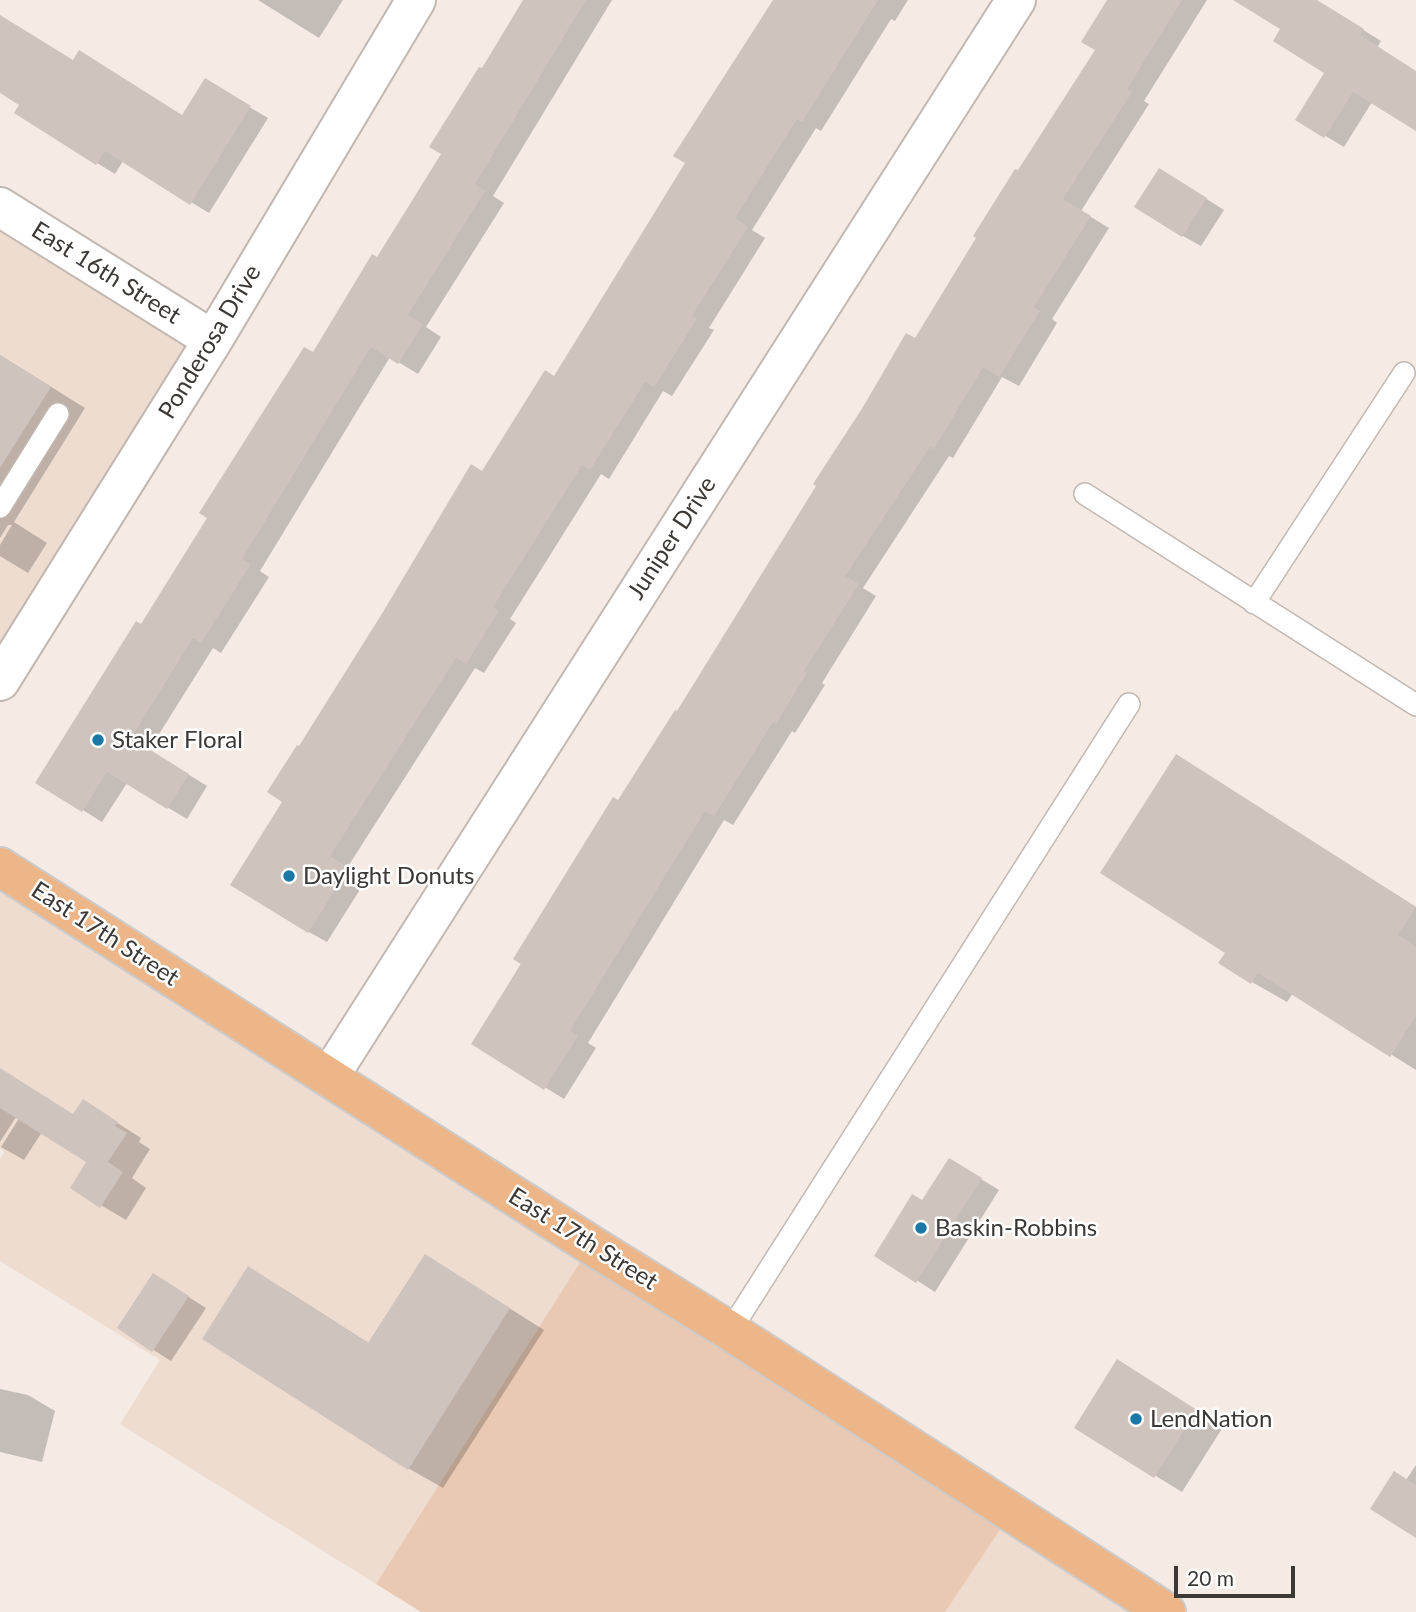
<!DOCTYPE html>
<html>
<head>
<meta charset="utf-8">
<style>
	body { margin:0 }
	#map { position:relative; width:1416px; height:1612px; overflow:hidden; background:#f5ebe4; font-family:Lato,sans-serif }
	canvas { display:block }
	.scale { position:absolute; left:1174px; top:1566px; width:121px; height:32px; box-sizing:border-box; border:4px solid #3c3835; border-top:0; padding-left:9px; font-size:21px; line-height:24px; white-space:nowrap; color:#3c3835; -webkit-text-stroke:5px #fff; paint-order:stroke }
</style>
</head>
<body>
<div id="map">
<canvas width="1416" height="1612"></canvas>
<div class="scale">20 m</div>
</div>
<script>
const ctx = document.querySelector('canvas').getContext('2d');
ctx.lineJoin = 'round';
function fillPath(path, color) {
  ctx.fillStyle = color;
  ctx.fill(path, 'evenodd');
}
function toPath(rows) {
  const path = new Path2D();
  for (const r of rows) {
    path.moveTo(r[0], r[1]);
    for (let i = 2; i < r.length; i += 2) path.lineTo(r[i], r[i + 1]);
  }
  return path;
}
function trace(path, color, width, dash) {
  ctx.strokeStyle = color;
  ctx.lineWidth = width;
  ctx.lineCap = dash ? 'butt' : 'round';
  ctx.setLineDash(dash || []);
  ctx.stroke(path);
}
function drawText(font, color, halo, rows, align = 'center') {
  ctx.font = font + ' Lato,sans-serif';
  ctx.lineWidth = 5;
  ctx.setLineDash([]);
  ctx.textBaseline = 'middle';
  ctx.strokeStyle = halo;
  ctx.fillStyle = color;
  for (const [text, x, y, turn = 0] of rows) {
    ctx.save();
    ctx.translate(x, y);
    ctx.rotate((+turn || 0) * Math.PI / 180);
    ctx.textAlign = isNaN(turn) ? turn : align;
    if (halo) ctx.strokeText(text, 0, 0);
    ctx.fillText(text, 0, 0);
    ctx.restore();
  }
}
fillPath(toPath([
	[0,207,213,340,0,675],
	[0,867,591,1245,376,1584,120,1424,160,1360,0,1261,0,1159,4,1152,0,1149],
	[1000,1506,1166,1612,933,1612]
]), '#eedcd1');
fillPath(toPath([
	[591,1245,1011,1513,945,1612,421,1612,376,1584]
]), '#e9c9b3');
fillPath(toPath([
	[258,0,343,0,319,38],
	[525,0,612,0,493,196,504,203,426,327,441,337,418,374,390,357,260,571,269,577,221,653,213,648,149,750,207,786,187,819,127,783,102,822,38,782,141,626,313,354,378,259,444,154,482,70],
	[778,0,908,0,895,21,891,19,821,131,816,128,752,230,765,238,709,328,714,330,672,396,663,391,609,479,601,474,510,619,516,623,484,673,475,668,347,868,366,880,327,942,309,932,284,801,299,749,483,473,555,378,688,163],
	[1109,0,1207,0,1144,101,1149,104,1081,211,1109,228,1052,319,1057,323,1019,386,1002,377,953,458,949,456,863,588,876,596,822,683,825,685,795,733,792,731,733,825,724,820,588,1043,596,1048,564,1099,473,1043,619,802,916,340,1097,50],
	[1236,0,1315,0,1381,41,1377,48,1416,72,1416,129,1372,102,1344,147,1297,119,1326,72,1282,29],
	[0,16,74,62,183,117,205,81,268,118,209,213,123,161,115,174,97,163,21,104,0,91],
	[1178,181,1224,210,1201,246,1183,236],
	[0,355,85,408,14,522,47,543,28,573,0,556,0,545,12,525,8,525,0,538],
	[1177,756,1416,907,1416,1070,1293,993,1287,1002,1252,982,1227,952],
	[0,1069,74,1116,83,1101,141,1138,139,1142,150,1149,132,1178,146,1188,126,1220,72,1188,88,1161,42,1132,24,1160,1,1147,23,1112,20,1111,0,1142],
	[968,1171,999,1190,935,1292,877,1255,923,1202],
	[460,1277,544,1330,443,1488,408,1468,284,1289,370,1344],
	[171,1286,206,1308,171,1361,119,1328],
	[1144,1377,1223,1427,1182,1492,1076,1427],
	[0,1389,28,1395,55,1411,42,1462,0,1452],
	[1416,1465,1416,1536,1406,1480]
]), '#0003');
fillPath(toPath([
	[523,0,586,0,475,184,485,191,408,315,423,324,398,364,371,347,242,559,251,564,201,643,193,638,131,738,189,774,167,809,107,772,82,812,35,783,136,621,141,624,207,518,199,513,304,347,313,352,372,254,377,257,441,154,429,147,479,67,482,68],
	[773,0,878,0,802,122,797,119,735,218,748,227,692,316,697,319,654,387,645,382,590,470,582,465,493,607,499,611,466,664,456,658,330,856,349,868,308,933,230,885,282,802,267,792,297,745,299,746,383,612,471,464,482,471,545,370,554,376,685,163,673,156],
	[1107,0,1182,0,1127,89,1132,92,1063,199,1091,216,1034,307,1040,311,999,377,983,367,934,449,930,447,845,576,859,584,804,671,807,673,776,724,773,722,714,816,705,811,570,1031,578,1036,544,1090,471,1044,521,964,513,959,613,797,618,800,675,710,677,711,816,486,813,484,863,407,906,333,915,338,976,238,973,236,1015,169,1018,170,1095,50,1081,42],
	[1233,0,1317,0,1364,29,1360,35,1416,71,1416,131,1353,92,1324,138,1295,120,1324,73,1273,41,1280,29],
	[0,15,73,60,79,50,182,115,205,78,251,106,190,205,105,151,96,165,14,113,19,105,0,93],
	[1159,168,1207,198,1182,237,1134,207],
	[0,355,51,387,0,468],
	[1176,754,1416,907,1398,935,1416,947,1416,1016,1390,1057,1258,973,1251,984,1218,963,1225,953,1100,873],
	[0,1068,73,1114,83,1099,118,1122,115,1126,127,1133,108,1162,123,1172,100,1208,70,1188,86,1162,0,1108],
	[949,1158,982,1178,916,1283,874,1256,912,1194,922,1200],
	[425,1254,510,1308,408,1470,202,1339,248,1266,368,1343],
	[153,1273,189,1296,152,1352,117,1328],
	[1117,1359,1197,1410,1154,1478,1074,1428],
	[1394,1471,1416,1485,1416,1538,1370,1509]
]), '#cec3bd');
const lane = toPath([
	[1085,494,1416,705],
	[0,507,58,414],
	[1254,603,1404,373],
	[730,1331,1129,704]
]);
const street = toPath([
	[0,207,213,340],
	[0,681,213,340,416,0],
	[329,1077,1016,0]
]);
const primary = toPath([
	[0,867,591,1245,730,1331,1166,1612]
]);
trace(lane, '#c2b8b1', 24);
trace(street, '#c2b8b1', 42);
trace(primary, '#cccbca', 42);
trace(lane, '#fff', 21);
trace(street, '#fff', 38);
trace(primary, '#edb689', 38);
for (const [x, y, r, color] of [
	[98,740,7,"#1b77a5"],
	[289,876,7,"#1b77a5"],
	[921,1228,7,"#1b77a5"],
	[1136,1419,7,"#1b77a5"]
]) {
  const dot = new Path2D();
  dot.arc(x, y, r, 0, 2 * Math.PI);
  ctx.fillStyle = color;
  ctx.fill(dot);
  trace(dot, '#fff', 2.5);
}
drawText('24px', '#3c3835', '#fff', [
	["East 16th Street",106,273,32],
	["Ponderosa Drive",210,342,-59],
	["Juniper Drive",672,538,-57],
	["East 17th Street",105,934,33],
	["East 17th Street",583,1239,32]
]);
drawText('24px', '#3c3835', '#fff', [
	["Staker Floral",112,740],
	["Daylight Donuts",303,876],
	["Baskin-Robbins",935,1228],
	["LendNation",1150,1419]
], 'left');
</script>
</body>
</html>
